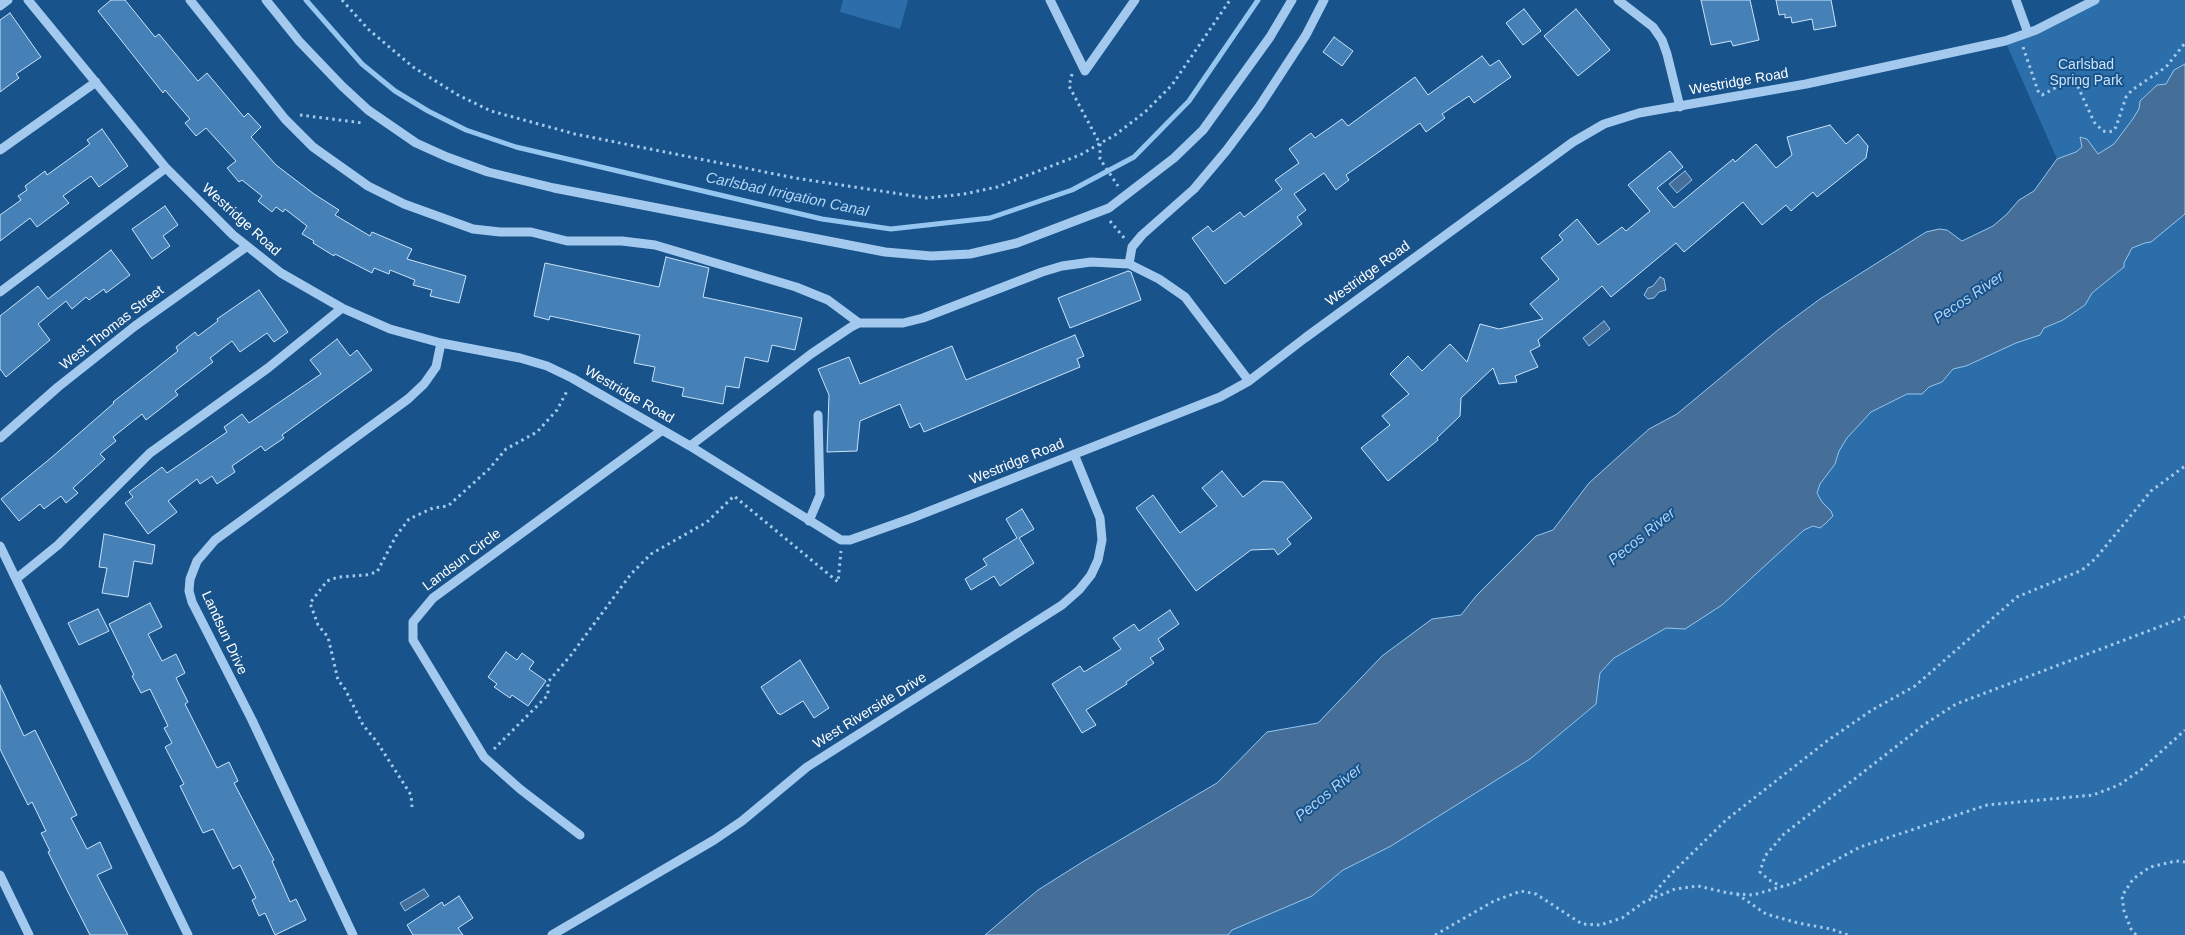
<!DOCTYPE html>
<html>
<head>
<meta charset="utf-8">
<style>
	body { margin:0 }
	canvas { display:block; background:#19538b }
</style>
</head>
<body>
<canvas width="2185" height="935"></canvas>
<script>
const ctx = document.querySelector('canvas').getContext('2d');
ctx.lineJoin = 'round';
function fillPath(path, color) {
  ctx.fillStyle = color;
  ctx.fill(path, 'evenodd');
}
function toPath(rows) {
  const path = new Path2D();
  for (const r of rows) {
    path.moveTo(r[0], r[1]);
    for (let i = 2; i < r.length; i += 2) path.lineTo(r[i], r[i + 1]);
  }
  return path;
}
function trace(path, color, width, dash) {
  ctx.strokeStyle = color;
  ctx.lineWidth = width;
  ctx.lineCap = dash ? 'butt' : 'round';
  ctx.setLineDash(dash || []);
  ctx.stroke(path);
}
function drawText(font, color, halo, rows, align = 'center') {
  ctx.font = font + ' Helvetica,sans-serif';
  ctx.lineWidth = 4;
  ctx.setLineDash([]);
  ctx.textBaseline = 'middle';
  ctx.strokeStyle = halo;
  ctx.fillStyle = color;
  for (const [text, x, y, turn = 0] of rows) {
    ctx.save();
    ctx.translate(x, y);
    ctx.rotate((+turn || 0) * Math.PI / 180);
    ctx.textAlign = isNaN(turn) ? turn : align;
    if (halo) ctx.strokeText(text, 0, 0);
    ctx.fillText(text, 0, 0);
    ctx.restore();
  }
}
fillPath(toPath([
	[843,0,908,0,900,29,840,12],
	[2095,0,2185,0,2185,64,2174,70,2166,84,2157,85,2140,101,2139,109,2132,120,2114,144,2098,155,2087,139,2081,137,2082,147,2076,152,2057,159,2005,41],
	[2185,214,2185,935,1228,935,1232,930,1312,896,1343,870,1391,846,1530,759,1596,704,1600,673,1614,658,1666,628,1777,553,1804,530,1813,526,1831,511,1822,502,1817,493,1820,484,1835,464,1839,451,1847,438,1871,411,1907,394,1922,394,1929,387,1942,382,1953,369,1966,366,2016,343,2040,335,2044,328,2063,320,2085,305,2092,293,2124,267,2124,263,2132,248,2145,242,2151,242]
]), '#2b6ea9');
const water = toPath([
	[2185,64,2185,214,2151,242,2145,243,2132,248,2124,263,2124,267,2092,293,2085,305,2063,320,2044,328,2040,335,2016,343,1966,366,1953,369,1942,382,1929,387,1922,394,1907,394,1871,412,1847,438,1839,451,1835,464,1820,484,1817,493,1822,502,1831,511,1833,516,1826,523,1820,528,1813,526,1804,530,1722,605,1685,629,1666,628,1614,658,1600,673,1596,704,1530,759,1391,846,1343,870,1312,896,1232,930,1228,935,985,935,1038,890,1084,861,1217,783,1267,732,1318,723,1382,656,1432,619,1461,615,1476,596,1536,536,1553,530,1589,483,1649,429,1677,414,1778,330,1820,299,1926,232,1939,229,1947,230,1962,241,1993,226,2007,214,2019,200,2034,191,2057,159,2076,152,2082,147,2080,137,2087,139,2098,154,2114,144,2132,120,2139,109,2140,101,2157,85,2166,84,2174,70,2185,64],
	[1685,171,1692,180,1677,193,1669,184,1685,171],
	[1660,277,1664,279,1666,290,1659,292,1654,298,1648,299,1644,295,1648,288,1653,286,1660,277],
	[1604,321,1610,329,1589,346,1583,338,1604,321],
	[424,889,429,896,405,911,400,903,424,889]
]);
fillPath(water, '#456f98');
trace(water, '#95c6f0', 1);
trace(toPath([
	[306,0,362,64,395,91,428,111,466,130,516,147,822,219,891,229,990,218,1072,190,1134,157,1189,101,1258,0]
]), '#95c6f0', 5);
const building = toPath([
	[111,0,125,0,155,37,159,34,198,81,207,73,244,117,248,113,261,127,251,137,276,165,314,194,339,210,335,215,370,236,372,232,412,249,407,259,466,276,459,303,430,296,432,290,413,285,415,280,390,270,389,274,374,268,372,273,335,254,334,256,313,243,314,241,302,234,307,226,285,209,283,212,276,207,272,212,258,201,262,196,242,180,239,182,227,168,236,161,206,128,196,136,185,123,190,119,165,90,163,93,98,11,111,0],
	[1701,0,1750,0,1759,40,1733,46,1731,41,1711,45,1701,0],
	[1776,0,1831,0,1836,26,1814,30,1812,19,1792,23,1791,17,1785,18,1785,14,1779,15,1776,0],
	[1524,9,1541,31,1523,45,1506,23,1524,9],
	[1576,9,1610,50,1578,76,1544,36,1576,9],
	[10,13,41,57,16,74,19,78,0,92,0,20,10,13],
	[1334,37,1353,51,1342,66,1323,52,1334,37],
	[1482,56,1490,66,1499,60,1511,77,1474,103,1469,96,1442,114,1445,118,1426,132,1420,123,1346,175,1349,180,1336,190,1324,173,1294,194,1306,210,1297,217,1302,224,1225,284,1192,238,1208,226,1213,232,1240,212,1244,217,1282,189,1275,180,1299,163,1289,149,1311,133,1315,138,1342,119,1348,126,1415,77,1428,95,1482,56],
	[1830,125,1846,144,1858,134,1868,146,1866,158,1817,197,1813,192,1791,211,1786,205,1762,225,1743,202,1684,252,1676,243,1611,297,1602,286,1538,340,1540,346,1530,351,1538,367,1515,376,1517,382,1499,384,1493,368,1461,398,1460,416,1437,438,1438,440,1388,481,1361,448,1390,425,1382,416,1409,394,1390,374,1408,356,1422,371,1450,344,1467,362,1480,324,1499,329,1543,319,1530,304,1559,279,1541,258,1563,240,1559,235,1577,219,1598,245,1622,227,1626,231,1650,211,1628,185,1670,151,1683,167,1657,188,1674,208,1733,159,1735,162,1756,144,1776,168,1792,155,1787,137,1830,125],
	[102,129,128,166,99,187,91,176,63,196,69,203,37,227,30,218,0,241,0,215,21,200,18,196,27,190,25,186,45,171,47,175,90,144,87,140,102,129],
	[165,206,178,225,163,236,170,246,152,259,132,229,165,206],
	[111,250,130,275,106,293,104,289,89,300,86,297,72,309,66,301,38,324,50,340,6,377,0,369,0,316,38,286,48,299,111,250],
	[666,257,709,268,703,297,802,318,795,350,772,345,768,362,745,357,739,388,726,386,723,404,682,396,684,388,652,381,655,367,634,363,640,335,550,316,549,320,534,316,545,263,659,287,666,257],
	[1128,271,1131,272,1141,300,1070,328,1058,298,1128,271],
	[259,290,288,332,274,342,267,333,240,352,232,341,210,358,213,362,175,391,178,395,146,420,142,414,113,437,116,441,100,454,105,459,73,488,78,493,66,503,61,496,44,509,40,504,19,521,1,499,52,457,114,403,113,402,178,351,176,347,195,332,198,336,218,321,217,319,259,290],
	[1075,335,1084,356,1077,359,1080,367,924,432,920,423,910,428,900,404,860,421,857,451,827,452,829,395,818,369,849,357,860,384,952,346,966,380,1075,335],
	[337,339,350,356,357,350,372,370,282,435,284,438,265,451,261,446,232,466,235,472,217,484,212,476,200,484,197,479,168,501,177,512,148,534,125,503,133,497,129,492,162,467,167,473,227,432,224,427,242,414,249,423,321,374,310,360,337,339],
	[1222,471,1243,497,1263,481,1283,482,1312,518,1287,539,1291,544,1278,555,1274,549,1251,550,1196,591,1136,508,1153,495,1180,533,1217,506,1202,488,1222,471],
	[1022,509,1034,529,1019,538,1034,563,1000,586,994,576,971,590,965,579,987,565,983,559,1017,538,1006,519,1022,509],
	[104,534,155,545,152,564,134,561,128,597,102,593,107,568,99,567,104,534],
	[150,603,162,627,148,634,162,661,176,654,185,673,176,678,188,702,185,704,217,768,229,762,238,781,234,783,274,860,272,861,290,902,296,899,306,920,275,935,265,913,259,916,252,900,256,898,240,865,233,869,213,829,203,833,180,786,184,784,165,747,172,743,164,728,168,726,150,689,141,693,132,676,134,675,109,624,150,603],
	[98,609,109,631,79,645,68,623,98,609],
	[1170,610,1179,624,1158,639,1164,649,1150,658,1154,663,1126,682,1127,684,1086,710,1096,725,1082,733,1052,684,1080,666,1084,672,1121,649,1113,638,1134,624,1139,631,1170,610],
	[506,652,517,660,522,653,534,662,529,669,546,681,528,706,512,695,510,698,494,687,497,684,488,677,506,652],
	[800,660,829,708,814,718,803,701,780,715,779,713,778,714,761,687,800,660],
	[0,685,24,736,35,730,77,815,71,818,87,849,100,842,112,868,97,875,128,935,90,935,67,890,48,852,50,851,41,833,46,831,32,802,28,805,0,749,0,685],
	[459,896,473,918,458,928,463,935,413,935,407,925,442,902,444,906,459,896]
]);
fillPath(building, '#4580b6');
trace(building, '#c9e3fa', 1);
trace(toPath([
	[342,0,368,29,413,67,458,95,491,111,575,134,795,178,927,198,964,194,997,187,1080,155,1115,135,1145,112,1172,85,1230,0],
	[2023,47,2038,91,2042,95,2074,78,2094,122,2103,131,2108,132,2113,131,2116,127,2126,97,2132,90,2166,67,2185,43],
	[1072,74,1069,86,1100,144,1100,159,1118,186],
	[300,115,363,123],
	[1110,221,1125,239],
	[494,749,548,695,548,682,571,655,631,574,651,554,707,522,734,496,838,582,841,551],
	[412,807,411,795,377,742,363,725,345,689,338,680,328,637,318,625,310,603,327,581,338,577,366,575,377,572,396,536,409,519,433,508,448,506,489,469,506,449,537,432,557,410,567,391],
	[1783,887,1769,880,1760,872,1765,856,1784,834,1925,724,1956,704,2185,617],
	[1737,894,1766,914,1798,923,1831,929,1848,935],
	[1651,897,1667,878,1726,820,1827,741,1872,710,1915,686,2017,597,2082,570,2096,558,2151,491,2185,466],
	[1435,935,1494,901,1521,891,1536,894,1582,924,1600,925,1622,918,1644,902,1675,889,1698,886,1728,893,1753,895,1794,883,1860,847,1987,805,2093,795,2119,785,2142,769,2185,730],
	[2136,935,2131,929,2124,911,2122,896,2133,879,2150,867,2176,861,2185,862]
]), '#a3caee', 3, [2.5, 4]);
trace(toPath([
	[28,0,166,168,233,235,281,273,342,308,390,329,441,343,520,358,547,366,572,378,690,446,841,540,850,540,912,518,1220,397,1249,381,1305,338,1573,142,1604,124,1639,113,1806,84,2005,41,2036,30,2095,0],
	[190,0,285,119,313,147,368,186,404,204,473,229,500,232,531,232,567,241,622,241,655,245,796,287,828,300,859,323],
	[266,0,299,41,342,86,368,110,416,143,447,157,488,172,554,188,885,252,931,256,970,254,1017,243,1109,208,1174,158,1203,130,1270,37,1292,0],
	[1050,0,1085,71,1135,0],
	[1618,0,1653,27,1662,40,1667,54,1680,107],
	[2016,0,2028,33],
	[0,6,8,0],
	[0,150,96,82],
	[1129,264,1132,247,1142,235,1194,189,1226,151,1259,107,1306,35,1324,0],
	[0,292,166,168],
	[0,438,58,387,135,326,246,247],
	[690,446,811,354,851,327,859,323,903,323,923,318,1042,272,1062,266,1091,262,1129,264,1159,279,1185,297,1249,381],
	[809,521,820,495,818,415],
	[0,546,188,935],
	[16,579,58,545,150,453,268,368,342,308],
	[580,835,520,789,484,757,413,640,413,622,433,598,661,431],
	[0,875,29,935],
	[353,935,252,720,192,602,189,591,190,579,197,561,215,540,408,399,424,384,436,367,441,343],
	[552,935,714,840,742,821,807,767,1062,605,1079,590,1091,575,1098,560,1102,540,1100,518,1074,454]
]), '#a3caee', 9);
drawText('14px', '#c9e3fa', '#19538b', [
	["Carlsbad",2086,65],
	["Spring Park",2086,81]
]);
drawText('14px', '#fff', '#19538b', [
	["Westridge Road",1739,82,-10],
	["Westridge Road",241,220,42],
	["Westridge Road",1368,274,-36],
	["West Thomas Street",112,328,-38],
	["Westridge Road",629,395,30],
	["Westridge Road",1017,462,-22],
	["Landsun Circle",462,560,-37],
	["Landsun Drive",224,633,65],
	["West Riverside Drive",870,711,-32]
]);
drawText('italic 15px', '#afd4f5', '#19538b', [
	["Carlsbad Irrigation Canal",787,195,12],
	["Pecos River",1969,298,-34],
	["Pecos River",1642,537,-39],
	["Pecos River",1329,793,-39]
]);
</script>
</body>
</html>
